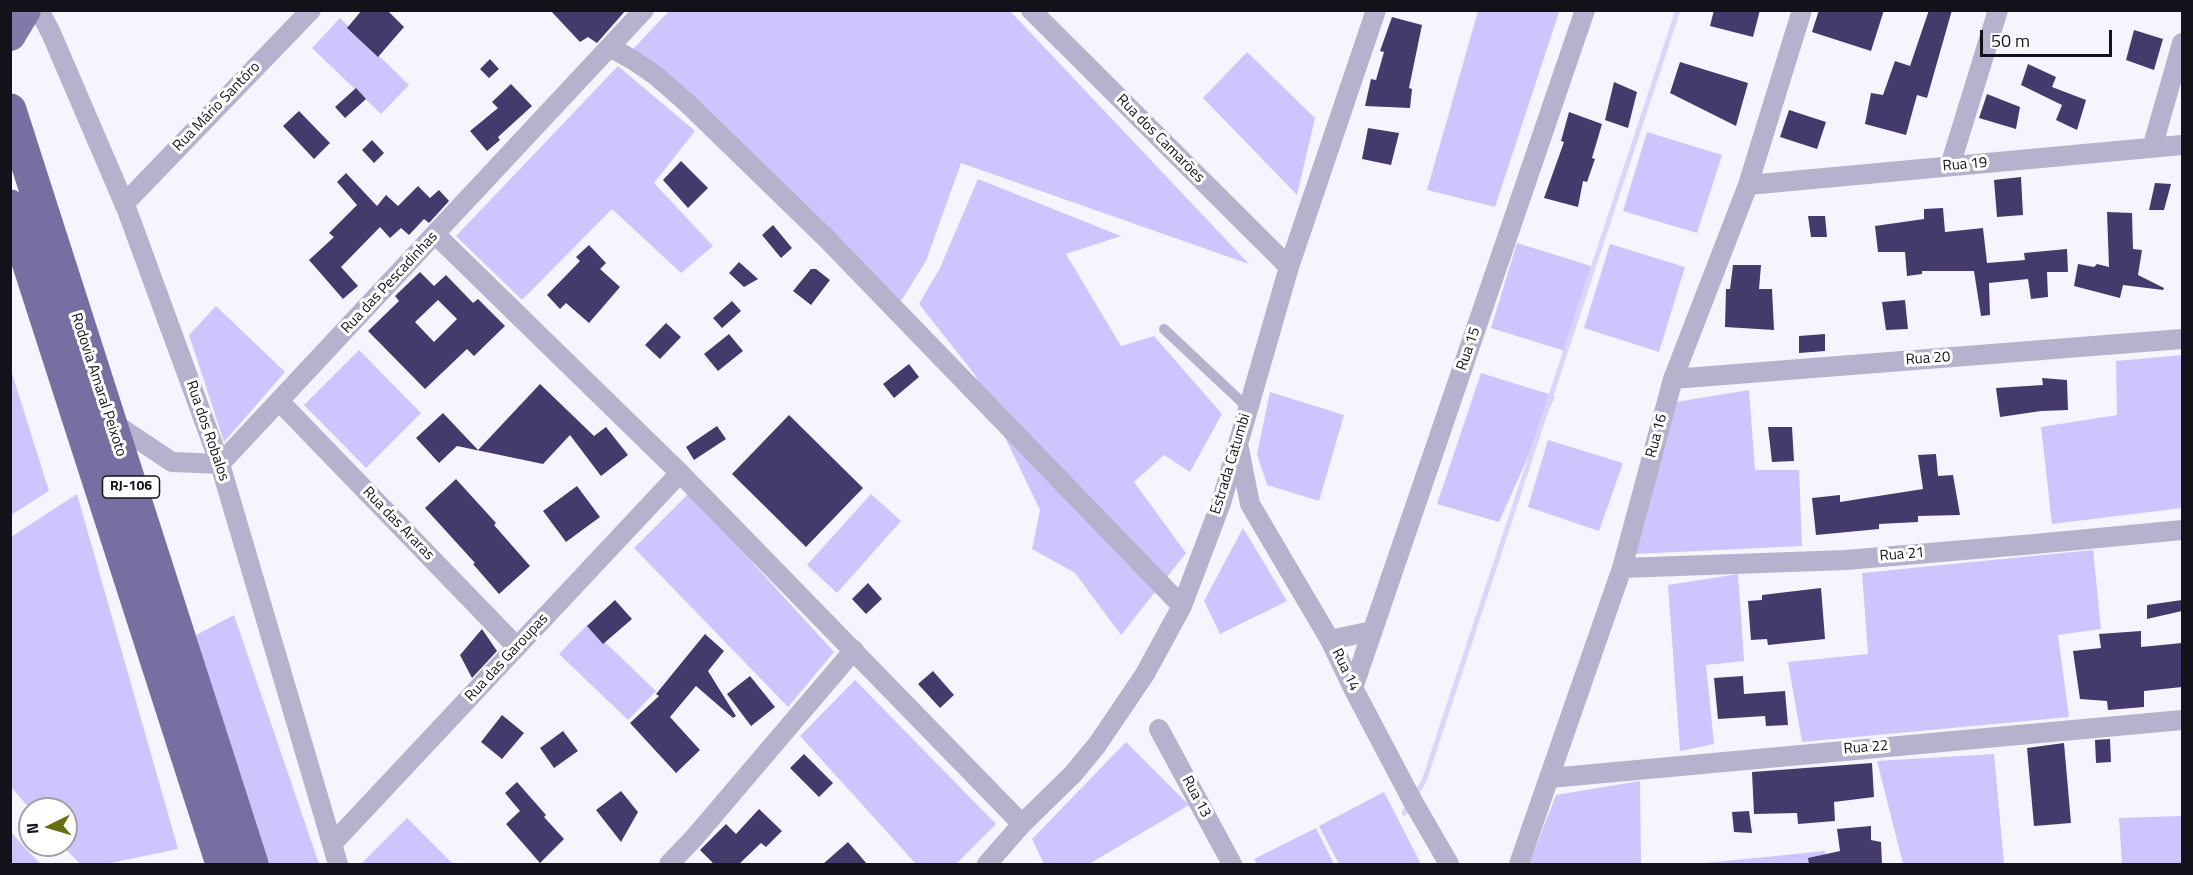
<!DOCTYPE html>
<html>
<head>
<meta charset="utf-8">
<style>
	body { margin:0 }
	#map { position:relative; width:2193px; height:875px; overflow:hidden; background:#f6f5ff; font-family:"Titillium Web",sans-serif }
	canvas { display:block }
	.frame { position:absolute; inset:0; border:12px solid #13121a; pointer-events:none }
	.north { position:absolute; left:18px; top:797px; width:60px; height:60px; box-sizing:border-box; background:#fff; border:2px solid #a1a0a3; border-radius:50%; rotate:265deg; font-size:16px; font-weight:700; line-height:24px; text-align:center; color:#13121a }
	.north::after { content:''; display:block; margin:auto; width:21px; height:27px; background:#6a6d11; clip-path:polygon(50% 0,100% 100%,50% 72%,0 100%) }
	.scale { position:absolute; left:1980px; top:30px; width:132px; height:27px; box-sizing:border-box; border:3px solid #13121a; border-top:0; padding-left:8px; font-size:18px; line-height:21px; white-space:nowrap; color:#13121a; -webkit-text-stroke:4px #fff; paint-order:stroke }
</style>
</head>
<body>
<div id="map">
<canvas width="2193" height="875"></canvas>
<div class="frame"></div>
<div class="north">N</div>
<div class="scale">50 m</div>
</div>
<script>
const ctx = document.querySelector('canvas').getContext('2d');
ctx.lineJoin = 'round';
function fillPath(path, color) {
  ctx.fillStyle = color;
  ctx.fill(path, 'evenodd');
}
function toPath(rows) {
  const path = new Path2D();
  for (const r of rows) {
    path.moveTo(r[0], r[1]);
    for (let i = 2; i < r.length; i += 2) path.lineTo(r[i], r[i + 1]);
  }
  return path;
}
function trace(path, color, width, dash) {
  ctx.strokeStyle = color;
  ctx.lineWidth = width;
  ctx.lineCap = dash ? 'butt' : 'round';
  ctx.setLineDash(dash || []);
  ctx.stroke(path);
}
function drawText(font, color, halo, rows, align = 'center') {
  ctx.font = font + ' "Titillium Web",sans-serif';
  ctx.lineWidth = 6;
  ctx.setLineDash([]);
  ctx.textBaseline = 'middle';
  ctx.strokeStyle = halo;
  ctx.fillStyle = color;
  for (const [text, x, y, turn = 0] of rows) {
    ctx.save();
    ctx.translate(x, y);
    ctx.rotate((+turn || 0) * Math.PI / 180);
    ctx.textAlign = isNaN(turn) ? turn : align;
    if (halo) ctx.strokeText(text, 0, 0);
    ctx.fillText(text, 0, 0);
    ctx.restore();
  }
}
fillPath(toPath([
	[669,11,1010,11,1249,264,961,163,926,261,901,301,633,49],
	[1553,11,1559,12,1495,207,1427,190,1478,11],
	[340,18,409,85,381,114,312,48],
	[1247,52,1315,118,1297,195,1203,98],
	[618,66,695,131,654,183,713,246,681,273,612,209,522,300,456,236],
	[1647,132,1722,155,1697,233,1623,211],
	[978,179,1121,236,1066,254,1121,346,1154,336,1222,414,1190,472,1164,455,1134,482,1186,553,1121,635,1075,573,1032,549,1040,510,975,375,919,304,940,268],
	[1517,243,1591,266,1565,351,1491,328],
	[1610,244,1685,267,1659,352,1584,328],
	[216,306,285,372,224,442,189,335],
	[359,350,421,413,366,468,304,405],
	[2182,355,2182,508,2052,524,2041,427,2117,415,2116,361],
	[10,367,49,491,11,515,10,515],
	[1481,373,1555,396,1499,522,1437,504],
	[1749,390,1755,470,1799,470,1802,546,1635,554,1676,402],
	[1270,392,1344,415,1319,501,1267,485,1257,454],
	[1548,440,1623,463,1599,531,1528,507],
	[689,493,834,652,788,707,634,548],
	[77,494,178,849,106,864,80,864,62,845,66,845,66,809,30,809,11,787,11,537],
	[871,494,901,521,837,593,807,565],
	[1243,528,1287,601,1220,634,1204,601],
	[2093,550,2101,629,2058,635,2069,717,1802,742,1788,662,1868,654,1862,573],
	[1738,574,1744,661,1706,665,1714,744,1680,751,1668,585],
	[234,615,319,864,267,864,196,635],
	[587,625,656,691,628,720,559,654],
	[855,680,996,824,956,864,916,864,800,736],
	[1126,742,1189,805,1089,864,1044,864,1032,839],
	[1994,754,2004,864,1903,864,1877,761],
	[1640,781,1641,864,1529,864,1556,795],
	[1384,792,1421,864,1339,864,1319,826],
	[2182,816,2182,864,2122,864,2119,818],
	[407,818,453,864,361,864],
	[1316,828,1334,864,1257,864,1254,859],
	[11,832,27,850,41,864,11,864],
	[1825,851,1826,864,1695,864]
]), '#cec5fe');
trace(toPath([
	[1415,796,1424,781,1678,10],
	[1404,813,1410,804]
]), '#dad5f9', 5);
fillPath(toPath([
	[362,10,387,10,404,27,378,57,347,28],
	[550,10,626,10,597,43,588,37,580,42],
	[1714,10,1760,10,1753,37,1710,26],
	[1819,10,1884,10,1871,51,1812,32],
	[1929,10,1952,10,1927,98,1917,95,1906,135,1865,124,1871,93,1883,95,1895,61,1910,66],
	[1392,17,1422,25,1409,88,1412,89,1410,108,1365,106,1371,79,1376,80,1384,52,1380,51],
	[2134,30,2163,39,2154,70,2126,60],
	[490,59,499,69,489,78,480,69],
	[1680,62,1748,83,1736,126,1670,93],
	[2028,64,2056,77,2052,87,2086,100,2077,130,2056,120,2062,105,2021,85],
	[1614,82,1637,92,1628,128,1605,120],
	[511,84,532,106,498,137,500,140,487,151,470,131,498,108,492,102],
	[356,88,366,99,345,118,335,107],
	[1987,94,2020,107,2016,129,1979,118],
	[1789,110,1826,122,1817,149,1780,137],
	[299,111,330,143,314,159,283,126],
	[1569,112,1602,124,1592,158,1595,159,1587,182,1583,181,1578,207,1544,198,1564,142,1561,141],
	[1368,128,1399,133,1391,165,1362,159],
	[372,140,384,153,374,163,362,150],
	[681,161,708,188,688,208,663,180],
	[346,173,377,206,386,195,398,206,418,186,430,198,439,190,449,201,429,223,424,219,409,235,401,228,390,238,380,227,341,267,358,286,343,299,309,260,334,237,329,233,357,205,337,182],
	[2021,177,2023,215,1997,217,1994,180],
	[2155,183,2171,184,2164,210,2149,210],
	[1943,208,1945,232,1983,228,1987,263,2025,260,2024,253,2067,249,2068,272,2047,272,2048,297,2031,299,2028,279,1989,283,1990,315,1981,316,1974,271,1922,271,1922,274,1907,276,1905,252,1878,252,1875,226,1924,219,1924,209],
	[2107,212,2132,213,2133,249,2142,250,2138,275,2164,288,2163,290,2123,285,2120,298,2074,286,2078,264,2094,267,2097,264,2109,267],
	[1808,216,1825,216,1827,237,1811,237],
	[773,225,792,248,781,258,762,235],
	[589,245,606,263,600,269,620,287,589,323,566,303,560,309,547,295,580,261,576,257],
	[739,262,758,279,744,287,729,273],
	[1733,265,1761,265,1759,289,1772,289,1774,330,1725,327,1726,289,1730,289],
	[811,269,816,269,830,280,811,305,793,291],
	[420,272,434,286,446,275,473,303,478,299,505,326,474,356,467,349,425,389,368,331,399,301,395,296],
	[438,300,457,319,434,342,415,322],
	[1905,300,1908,329,1886,330,1882,302],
	[732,301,741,311,722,328,713,318],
	[666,323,681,337,660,359,645,345],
	[729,334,743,351,718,371,704,354],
	[1825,334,1825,351,1799,353,1799,336],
	[909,364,919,377,894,398,883,384],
	[2042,378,2067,380,2068,410,2041,411,2000,417,1996,388,2043,385],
	[540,384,594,436,606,427,628,455,601,476,570,435,543,464,457,446,439,463,416,438,443,413,478,450],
	[789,415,863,488,806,547,732,474],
	[717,426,726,439,694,460,686,447],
	[1768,427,1792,427,1794,461,1772,462],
	[1936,454,1938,476,1953,475,1960,515,1918,516,1918,522,1879,524,1879,529,1816,535,1812,498,1840,495,1840,502,1923,489,1918,455],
	[456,479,496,523,494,525,530,566,499,594,473,564,475,563,425,508],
	[577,486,600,517,566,542,543,511],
	[868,583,882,599,866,614,852,599],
	[1821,588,1825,639,1768,645,1767,639,1751,640,1748,601,1762,600,1762,595],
	[615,600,632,619,603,644,587,626],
	[2182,600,2182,611,2147,619,2147,605],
	[482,629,497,651,472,678,460,655],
	[2141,631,2141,647,2182,643,2182,687,2144,691,2144,707,2108,710,2107,701,2080,699,2073,651,2101,648,2099,634],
	[705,634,724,651,708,671,736,716,733,718,696,686,670,717,700,750,676,773,630,723,659,696,656,694],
	[933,671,954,695,940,708,918,684],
	[750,676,775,707,751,726,727,694],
	[1743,676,1744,694,1785,691,1788,725,1766,726,1765,716,1718,719,1714,678],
	[502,715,524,733,502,759,481,742],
	[563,731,578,751,554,768,540,748],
	[2110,739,2111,762,2096,763,2095,740],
	[2064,743,2071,823,2034,826,2027,748],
	[804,754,833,783,819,797,790,768],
	[1872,763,1874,797,1834,802,1835,821,1798,824,1797,813,1754,814,1752,772],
	[517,782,546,815,544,817,564,839,540,863,506,824,520,811,505,793],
	[621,791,638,812,621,842,596,810],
	[759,809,782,831,766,847,761,843,739,864,714,864,700,850,726,824,736,834],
	[1749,811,1752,833,1734,832,1732,812],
	[1871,826,1871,840,1881,842,1882,864,1809,864,1808,858,1840,851,1837,829],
	[848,842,867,864,823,864]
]), '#453a6c');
trace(toPath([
	[1164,329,1248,408]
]), '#b6b2cd', 10);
trace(toPath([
	[39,10,51,33,127,210,220,464,338,864],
	[1031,10,1289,267],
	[608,49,617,51,633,60,655,75,686,102,827,239,1182,606],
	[2152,148,2182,43],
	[1950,166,1998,10],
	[1748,185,2182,145],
	[124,204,311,10],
	[435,234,680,473,1022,824],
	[1673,379,2182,339],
	[279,401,517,647],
	[109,420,172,462,220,464,644,10],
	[1239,449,1250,504,1330,640,1353,688,1412,800,1449,864],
	[1622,568,1846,560,2035,544,2182,530],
	[1330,640,1372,631],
	[1353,688,1585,10],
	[1159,729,1232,864],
	[1550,778,2182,720],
	[333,843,680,473],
	[669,864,694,838,854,650],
	[987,864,1022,824,1073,774,1097,745,1145,674,1182,606,1221,503,1289,267,1376,10],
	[1519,864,1622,568,1673,379,1748,185,1802,10]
]), '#b6b2cd', 20);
trace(toPath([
	[10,35,25,10]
]), '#8179a8', 32);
trace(toPath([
	[10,110,252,864],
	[10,206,222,864]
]), '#786ea1', 33);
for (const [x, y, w] of [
	[131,487,57]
]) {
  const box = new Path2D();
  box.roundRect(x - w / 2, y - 11, w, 22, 4.5);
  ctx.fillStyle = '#fff';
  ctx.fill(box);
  trace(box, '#13121a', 1.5);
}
drawText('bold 14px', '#13121a', null, [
	["RJ-106",131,487]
]);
drawText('15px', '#13121a', '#fff', [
	["Rua Mário Santóro",217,107,-46],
	["Rua dos Camarões",1160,139,45],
	["Rua 19",1965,165,-5],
	["Rua das Pescadinhas",390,283,-47],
	["Rua 15",1469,349,-71],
	["Rua 20",1928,359,-4],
	["Rodovia Amaral Peixoto",98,385,72],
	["Rua dos Robalos",207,431,71],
	["Rua 16",1657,436,-75],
	["Estrada Catumbi",1231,464,-73],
	["Rua das Araras",398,524,46],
	["Rua 21",1902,555,-5],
	["Rua das Garoupas",507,658,-47],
	["Rua 14",1345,670,64],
	["Rua 22",1866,748,-5],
	["Rua 13",1196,797,62]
]);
</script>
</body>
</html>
